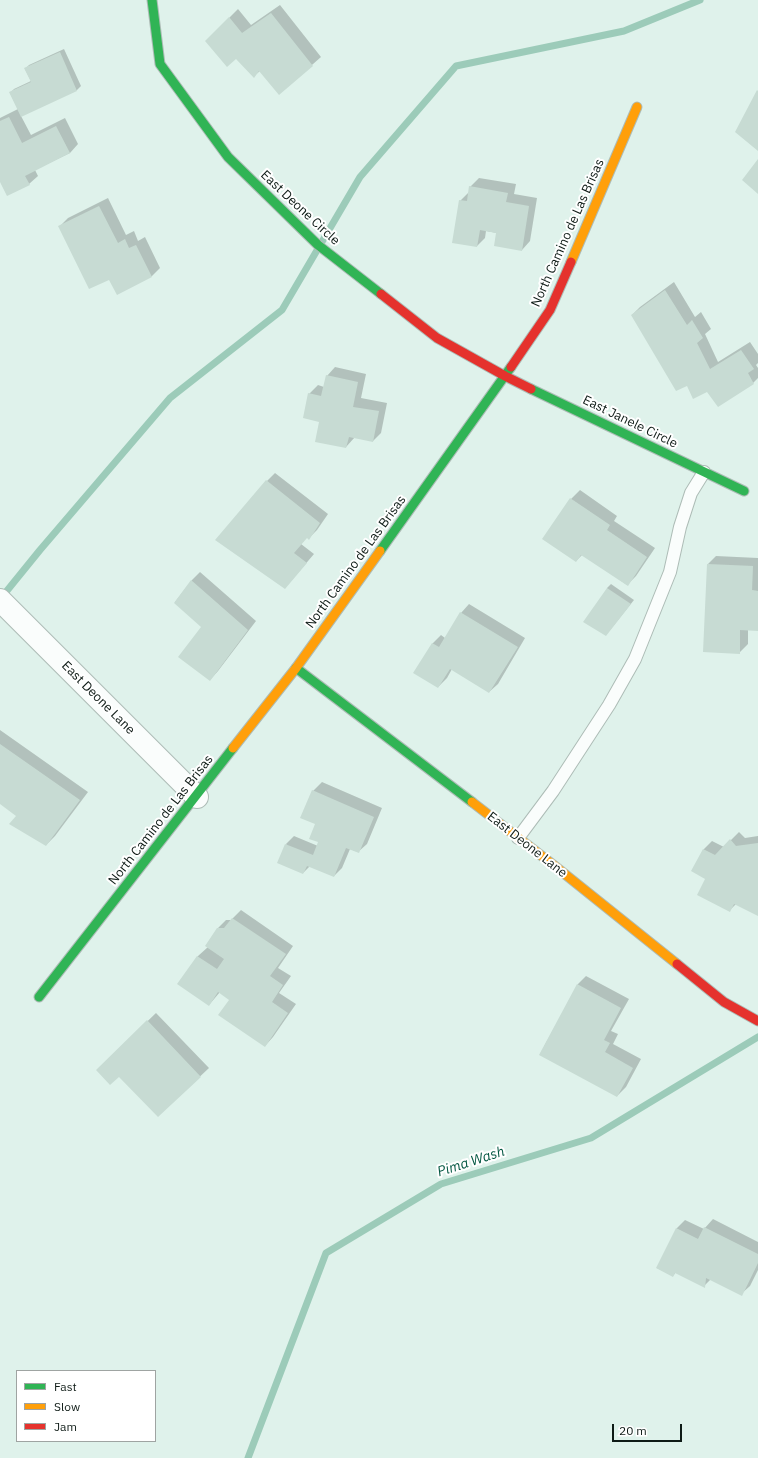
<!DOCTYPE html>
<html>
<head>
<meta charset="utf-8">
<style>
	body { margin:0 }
	#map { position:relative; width:758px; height:1458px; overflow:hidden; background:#dff2eb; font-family:"IBM Plex Sans",sans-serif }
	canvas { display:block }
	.legend { position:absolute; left:16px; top:1370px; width:140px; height:72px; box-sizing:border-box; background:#fff; border:1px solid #9fa4a2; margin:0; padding:5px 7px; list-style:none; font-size:12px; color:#0e1b16 }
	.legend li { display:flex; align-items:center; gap:8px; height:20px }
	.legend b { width:20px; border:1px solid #9fa4a2 }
	.scale { position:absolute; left:612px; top:1424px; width:70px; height:18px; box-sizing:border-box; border:2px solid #0e1b16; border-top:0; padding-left:5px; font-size:12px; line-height:14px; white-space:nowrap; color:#0e1b16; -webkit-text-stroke:3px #fff; paint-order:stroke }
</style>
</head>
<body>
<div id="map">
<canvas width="758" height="1458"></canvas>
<ul class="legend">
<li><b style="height:5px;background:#30b455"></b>Fast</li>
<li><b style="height:5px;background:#ff9f0a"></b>Slow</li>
<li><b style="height:5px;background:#e5322d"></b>Jam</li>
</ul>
<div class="scale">20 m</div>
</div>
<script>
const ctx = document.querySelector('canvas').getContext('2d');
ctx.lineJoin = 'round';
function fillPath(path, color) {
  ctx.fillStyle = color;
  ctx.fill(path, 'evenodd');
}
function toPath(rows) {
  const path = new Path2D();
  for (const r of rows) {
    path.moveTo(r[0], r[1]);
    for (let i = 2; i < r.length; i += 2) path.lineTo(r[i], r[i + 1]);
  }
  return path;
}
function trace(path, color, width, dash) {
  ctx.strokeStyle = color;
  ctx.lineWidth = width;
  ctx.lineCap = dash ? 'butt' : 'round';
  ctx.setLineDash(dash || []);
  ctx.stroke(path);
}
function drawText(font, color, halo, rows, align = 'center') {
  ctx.font = font + ' "IBM Plex Sans",sans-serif';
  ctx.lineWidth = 4;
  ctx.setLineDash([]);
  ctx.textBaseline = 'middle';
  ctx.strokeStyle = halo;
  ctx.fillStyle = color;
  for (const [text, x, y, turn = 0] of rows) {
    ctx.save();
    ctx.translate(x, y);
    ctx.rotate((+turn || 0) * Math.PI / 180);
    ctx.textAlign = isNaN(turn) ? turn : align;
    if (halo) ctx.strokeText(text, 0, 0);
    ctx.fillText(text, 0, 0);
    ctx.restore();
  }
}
fillPath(toPath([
	[280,5,321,57,279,94,260,71,254,76,236,57,206,41,238,9,251,25],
	[64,49,81,86,77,90,21,116,31,135,65,118,78,144,70,153,35,170,38,176,29,184,0,180,0,118,18,109,10,93,14,89,31,81,25,69,29,65],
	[479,178,516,184,514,194,537,198,530,241,522,250,497,233,486,231,485,238,477,246,460,201,469,192,470,187],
	[108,198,126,235,134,231,138,241,145,237,160,268,152,276,117,293,110,278,59,227,68,218],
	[674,282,695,317,701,312,711,329,705,334,718,362,750,342,758,354,758,363,756,365,758,368,758,378,753,383,707,391,688,385,632,315,640,307],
	[335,367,366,374,361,398,387,403,381,433,373,441,355,437,346,447,320,421,309,394,318,385,324,387,327,376],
	[275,473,328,514,317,530,309,538,307,537,301,544,314,554,285,588,267,481],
	[580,490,617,516,614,521,655,548,636,576,627,585,583,554,576,561,571,499],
	[716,556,758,558,758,630,748,630,748,644,739,653,708,564],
	[200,572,256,621,218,671,210,680,203,627,175,602,192,580],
	[611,584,634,600,606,635,607,588],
	[469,604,525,638,498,684,489,692,452,669,447,678,438,687,432,644,441,635,445,638,461,613],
	[0,730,88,792,55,836,46,845,18,816,0,803],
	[322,782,382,808,367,844,358,852,350,849,342,868,334,876,310,866,303,873,286,844,294,836,318,846,319,842,313,791],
	[739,832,745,838,758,836,758,914,736,904,730,910,707,878,693,871,704,849,712,841,724,847],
	[241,910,293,946,278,968,291,976,279,993,296,1004,273,1037,265,1046,230,999,220,992,209,1005,179,984,198,956,208,947,217,929,226,920,231,920],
	[586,976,629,999,611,1031,618,1034,613,1044,641,1059,626,1087,617,1096,540,1054,578,984],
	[156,1013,209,1068,158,1116,119,1076,97,1070],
	[713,1219,758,1242,758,1270,750,1286,741,1294,711,1279,704,1286,676,1272,673,1276,657,1268,677,1228,685,1220,704,1229]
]), '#0003');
trace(toPath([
	[1,598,40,550,170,398,282,310,360,177,456,66,624,31,700,0],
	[248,1458,326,1253,441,1184,591,1138,758,1037]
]), '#9ccbb9', 7);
fillPath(toPath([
	[271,13,313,66,279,95,259,71,254,78,236,59,227,67,205,41,229,17,242,33],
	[60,52,77,91,21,117,9,92,31,82,24,68],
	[757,90,758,91,758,151,735,132],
	[9,117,22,143,56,126,70,153,25,176,30,185,7,196,0,182,0,121],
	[758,159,758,194,742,180],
	[469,186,508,193,506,202,529,206,522,251,494,246,496,233,480,230,477,247,452,243,459,200,467,201],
	[99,206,118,243,125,239,129,248,136,245,152,277,117,295,109,280,89,289,58,226],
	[665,290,687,325,692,320,703,338,697,343,710,369,741,350,754,369,748,373,754,384,718,407,707,392,693,399,687,386,676,391,631,315],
	[326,375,358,382,353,407,379,411,373,442,349,437,346,448,315,442,319,422,303,418,308,393,321,396],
	[266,480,320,523,309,540,307,538,294,553,307,563,285,589,215,540],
	[570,498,610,525,607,530,647,557,628,586,581,555,576,562,542,539],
	[707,564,753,566,752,590,758,591,758,631,740,630,740,654,703,652],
	[191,580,248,630,210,681,178,657,201,627,174,603],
	[607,588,631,604,606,636,583,622],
	[460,612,518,647,489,693,450,669,438,688,413,673,432,643,439,647],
	[0,744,80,800,46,846,9,824,16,816,0,804],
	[312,790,374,817,359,853,346,848,334,877,307,866,303,874,277,863,285,844,313,855,318,842,309,839,315,824,300,818],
	[730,839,736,846,758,843,758,916,734,904,730,912,697,895,705,879,691,871,703,849,715,855],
	[232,918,286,954,270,976,283,985,272,1002,288,1013,265,1047,218,1015,229,1000,218,992,209,1006,177,984,197,956,217,969,224,959,205,946,217,928,224,928],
	[577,984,621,1008,604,1040,610,1043,605,1052,633,1068,617,1097,539,1055],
	[147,1020,201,1077,158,1117,119,1077,110,1085,96,1070],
	[704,1227,758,1254,758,1263,742,1296,706,1278,705,1288,675,1273,673,1277,656,1268,676,1228,698,1239]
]), '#c7dbd3');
const lane = toPath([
	[518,838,553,791,609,705,635,659,670,572,680,527,691,493,704,472]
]);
const street = toPath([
	[0,600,197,797]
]);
const fast = toPath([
	[152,0,160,64,228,157,318,245,381,294],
	[531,389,744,491],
	[380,551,511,367],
	[296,668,472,802],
	[39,997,233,748]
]);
const slow = toPath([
	[571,262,637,107],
	[233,748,296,668,380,551],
	[472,802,556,867,677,964]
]);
const jam = toPath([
	[381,294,437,338,505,376,531,389],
	[511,367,550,310,571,262],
	[677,964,724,1002,758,1021]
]);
trace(lane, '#adbcb6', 14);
trace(street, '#adbcb6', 24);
trace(fast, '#adbcb6', 11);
trace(slow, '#adbcb6', 11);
trace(jam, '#adbcb6', 11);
trace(lane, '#fafdfc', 12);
trace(street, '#fafdfc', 22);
trace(fast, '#30b455', 9);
trace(slow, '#ff9f0a', 9);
trace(jam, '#e5322d', 9);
drawText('13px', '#0e1b16', '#fff', [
	["East Deone Circle",300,208,43],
	["North Camino de Las Brisas",568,233,-66],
	["East Janele Circle",630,422,26],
	["North Camino de Las Brisas",356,562,-54],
	["East Deone Lane",98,698,45],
	["North Camino de Las Brisas",161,820,-52],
	["East Deone Lane",527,845,38]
]);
drawText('italic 14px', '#015640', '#fff', [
	["Pima Wash",471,1162,-18]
]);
</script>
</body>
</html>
